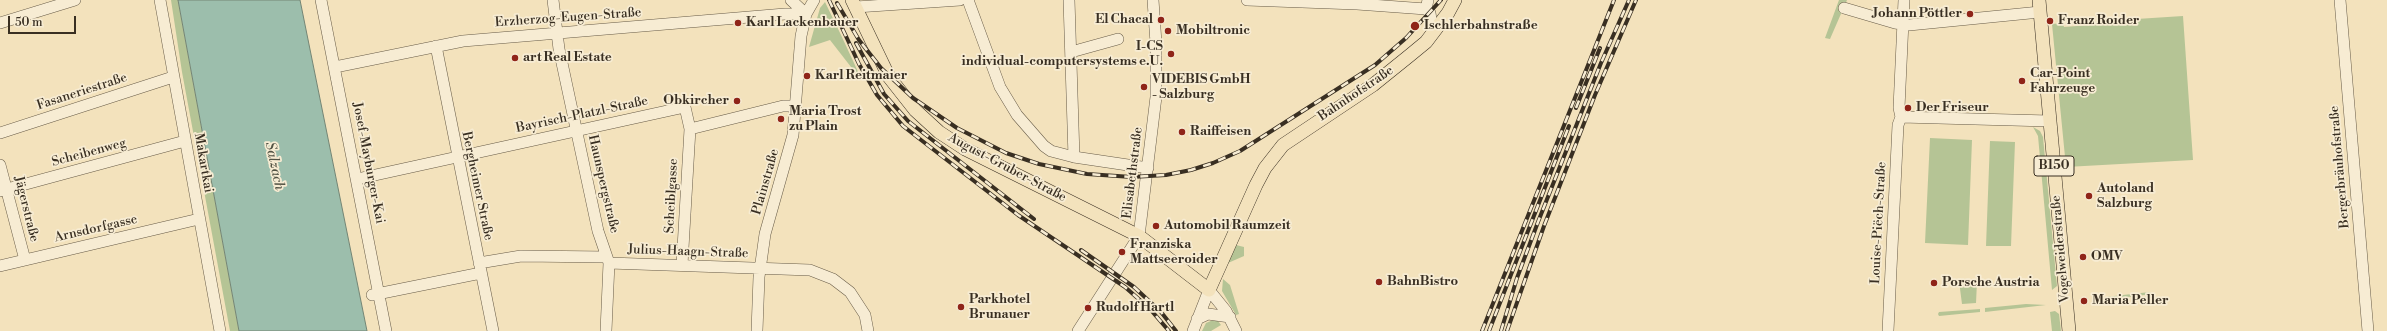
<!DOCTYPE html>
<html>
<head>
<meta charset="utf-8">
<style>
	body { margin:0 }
	#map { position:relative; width:2387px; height:331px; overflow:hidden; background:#f3e2bc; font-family:"Libre Bodoni",serif }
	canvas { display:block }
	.scale { position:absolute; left:8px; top:16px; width:68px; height:18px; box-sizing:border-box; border:2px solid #392f22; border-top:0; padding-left:5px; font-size:12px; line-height:14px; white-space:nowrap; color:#392f22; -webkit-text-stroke:3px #f7ecd3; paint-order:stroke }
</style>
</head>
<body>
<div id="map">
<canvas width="2387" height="331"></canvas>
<div class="scale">50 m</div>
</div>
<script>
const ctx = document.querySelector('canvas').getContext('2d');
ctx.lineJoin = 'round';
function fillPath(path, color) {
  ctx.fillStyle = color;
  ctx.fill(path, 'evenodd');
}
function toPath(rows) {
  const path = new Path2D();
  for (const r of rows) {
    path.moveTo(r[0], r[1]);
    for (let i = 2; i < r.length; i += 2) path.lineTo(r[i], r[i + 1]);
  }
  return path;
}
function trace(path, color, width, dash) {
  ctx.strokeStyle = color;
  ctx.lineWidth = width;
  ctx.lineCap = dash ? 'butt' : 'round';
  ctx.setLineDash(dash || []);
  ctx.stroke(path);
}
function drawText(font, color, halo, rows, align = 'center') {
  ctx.font = font + ' "Libre Bodoni",serif';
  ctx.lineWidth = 3.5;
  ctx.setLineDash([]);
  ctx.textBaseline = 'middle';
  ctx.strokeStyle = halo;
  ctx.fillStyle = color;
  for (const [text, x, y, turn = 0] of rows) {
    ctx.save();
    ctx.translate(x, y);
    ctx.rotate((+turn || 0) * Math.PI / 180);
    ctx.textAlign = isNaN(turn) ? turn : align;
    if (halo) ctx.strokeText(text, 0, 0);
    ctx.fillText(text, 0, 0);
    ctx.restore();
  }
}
fillPath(toPath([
	[171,0,178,0,239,331,230,331,182,72],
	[1839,0,1847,0,1830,39,1825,38],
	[825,2,841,35,860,76,858,76,830,40,809,47,820,8],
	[2183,16,2193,160,2066,167,2052,24,2063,23,2064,27,2090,25,2090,22],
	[2033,127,2040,131,2043,137,2057,286,2052,290,2038,136],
	[1930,138,1972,140,1968,245,1925,243],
	[1990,141,2015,142,2011,246,1986,246],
	[1236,245,1244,247,1244,256,1228,263],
	[1223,279,1230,285,1239,314,1236,315,1222,291],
	[1959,281,1977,282,1976,303,1962,304],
	[2150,292,2152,294,2095,301,2096,298],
	[2026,304,2046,305,1985,312,1985,308],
	[1980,309,1980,312,1939,316,1938,314,1939,312],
	[2055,311,2059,314,2061,331,2052,331,2050,312],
	[1213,320,1218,321,1221,325,1211,331,1202,331,1206,323]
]), '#b5c495');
const water = toPath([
	[178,0,300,0,367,331,239,331,178,0]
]);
fillPath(water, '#9cbeac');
trace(water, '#748575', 1);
const minor = toPath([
	[160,0,220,331],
	[321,0,386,331],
	[553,0,559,49,598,231,609,263,810,270,833,279,850,292,865,315,868,331],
	[791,0,806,14],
	[968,0,1000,87,1017,115,1044,146,1051,151,1074,157,1148,168],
	[1069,0,1074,157],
	[1247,0,1357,4,1426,9],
	[1428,0,1426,9,1430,13,1433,32],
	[2340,0,2368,331],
	[856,7,960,0],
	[1844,8,1895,23,1909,25,2040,12],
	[0,23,75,0],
	[436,46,493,331],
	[1071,52,1118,39],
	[335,67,463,41,785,14,806,14],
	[1901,117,2049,121],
	[1901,117,1899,108,1904,0],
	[0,133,173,77],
	[0,165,25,260],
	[357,179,685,107,690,129,783,106,796,106],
	[0,191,185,141],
	[479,263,521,256,606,257],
	[682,265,690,129],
	[0,266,199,219],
	[372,295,481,273],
	[1197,319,1208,314,1230,317],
	[606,331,609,263],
	[757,331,759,277,765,234,793,135,801,36,806,14,814,0],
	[1078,331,1139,236,1156,97,1156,43,1153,0],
	[1193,331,1209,290,1226,311,1236,331],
	[1888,331,1898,125,1901,117]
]);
const major = toPath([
	[852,0,889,77,915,110,939,132,965,149,1139,236,1209,290,1256,185,1265,168,1283,145,1373,85,1409,56,1426,42,1448,13,1455,0],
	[2039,0,2069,331]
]);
trace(minor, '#685c48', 12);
trace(major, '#392f22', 14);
trace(minor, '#f7ecd3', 11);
trace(major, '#f3e2bc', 13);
const rail = toPath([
	[829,0,859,64,877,95,903,126,1018,215,1125,287,1150,309,1169,331],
	[837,3,859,40,881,68,913,98,957,128,1006,153,1039,164,1087,174,1132,177,1166,175,1191,170,1213,163,1240,151,1375,65,1406,38,1441,0],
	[856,43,884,94,908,121,1034,219],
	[1576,108,1600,48],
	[1081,250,1134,287,1161,312,1176,331],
	[1482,331,1614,0],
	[1489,331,1569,126],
	[1501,331,1517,278,1538,222,1601,63,1629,0],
	[1507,331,1544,226,1595,95,1636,0]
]);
trace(rail, '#392f22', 4);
trace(rail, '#f7ecd3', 2.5, [8]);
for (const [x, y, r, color] of [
	[1970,14,4,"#8f2418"],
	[1161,20,4,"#8f2418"],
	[2050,21,4,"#8f2418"],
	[738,23,4,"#8f2418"],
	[1415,26,5,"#8f2418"],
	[1168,31,4,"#8f2418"],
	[1171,54,4,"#8f2418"],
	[515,58,4,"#8f2418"],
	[807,76,4,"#8f2418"],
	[2022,81,4,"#8f2418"],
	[1144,87,4,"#8f2418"],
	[737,101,4,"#8f2418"],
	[1908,108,4,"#8f2418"],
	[781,119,4,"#8f2418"],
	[1182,132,4,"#8f2418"],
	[2089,196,4,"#8f2418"],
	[1156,226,4,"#8f2418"],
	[1122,252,4,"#8f2418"],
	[2083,257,4,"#8f2418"],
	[1379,282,4,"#8f2418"],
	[1934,283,4,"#8f2418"],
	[2084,301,4,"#8f2418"],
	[961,307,4,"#8f2418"],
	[1088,308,4,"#8f2418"]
]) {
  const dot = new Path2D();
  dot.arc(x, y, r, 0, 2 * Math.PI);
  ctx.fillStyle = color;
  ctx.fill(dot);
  trace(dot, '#f7ecd3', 1.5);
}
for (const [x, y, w] of [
	[2054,166,40]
]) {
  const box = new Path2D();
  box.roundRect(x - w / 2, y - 10, w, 20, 3);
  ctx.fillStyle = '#f7ecd3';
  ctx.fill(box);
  trace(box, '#392f22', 1);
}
drawText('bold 12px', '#392f22', null, [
	["B150",2054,166]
]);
drawText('bold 13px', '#392f22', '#f7ecd3', [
	["Johann Pöttler",1962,14,"right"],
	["El Chacal",1153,20,"right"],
	["Franz Roider",2058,21],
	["Karl Lackenbauer",746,23],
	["Ischlerbahnstraße",1424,26],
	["Mobiltronic",1176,31],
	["I-CS",1163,47,"right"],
	["individual-computersystems e.U.",1163,62,"right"],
	["art Real Estate",523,58],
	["Car-Point",2030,74],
	["Fahrzeuge",2030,89],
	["Karl Reitmaier",815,76],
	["VIDEBIS GmbH",1152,80],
	["- Salzburg",1152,95],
	["Obkircher",729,101,"right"],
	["Der Friseur",1916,108],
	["Maria Trost",789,112],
	["zu Plain",789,127],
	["Raiffeisen",1190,132],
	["Autoland",2097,189],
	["Salzburg",2097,204],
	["Automobil Raumzeit",1164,226],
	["Franziska",1130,245],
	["Mattseeroider",1130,260],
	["OMV",2091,257],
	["BahnBistro",1387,282],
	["Porsche Austria",1942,283],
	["Parkhotel",969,300],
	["Brunauer",969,315],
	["Maria Peller",2092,301],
	["Rudolf Hartl",1096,308]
], 'left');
drawText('13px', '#392f22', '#f7ecd3', [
	["Erzherzog-Eugen-Straße",568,18,-4],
	["Fasaneriestraße",82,92,-18],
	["Bahnhofstraße",1356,94,-34],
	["Bayrisch-Platzl-Straße",582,115,-12],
	["Scheibenweg",89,153,-15],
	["Makartkai",203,163,80],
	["Josef-Mayburger-Kai",368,163,79],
	["Bergerbräuhofstraße",2340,167,-95],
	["August-Gruber-Straße",1007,168,28],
	["Elisabethstraße",1133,173,-83],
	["Plainstraße",766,182,-74],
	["Haunspergstraße",603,184,77],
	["Bergheimer Straße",477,186,78],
	["Scheiblgasse",672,196,-87],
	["Jägerstraße",26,209,76],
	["Louise-Piëch-Straße",1879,223,-87],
	["Arnsdorfgasse",96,229,-13],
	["Vogelweiderstraße",2061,249,-95],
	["Julius-Haagn-Straße",688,252,2]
]);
drawText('italic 14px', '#525344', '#f7ecd3', [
	["Salzach",274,166,78]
]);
</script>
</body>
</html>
